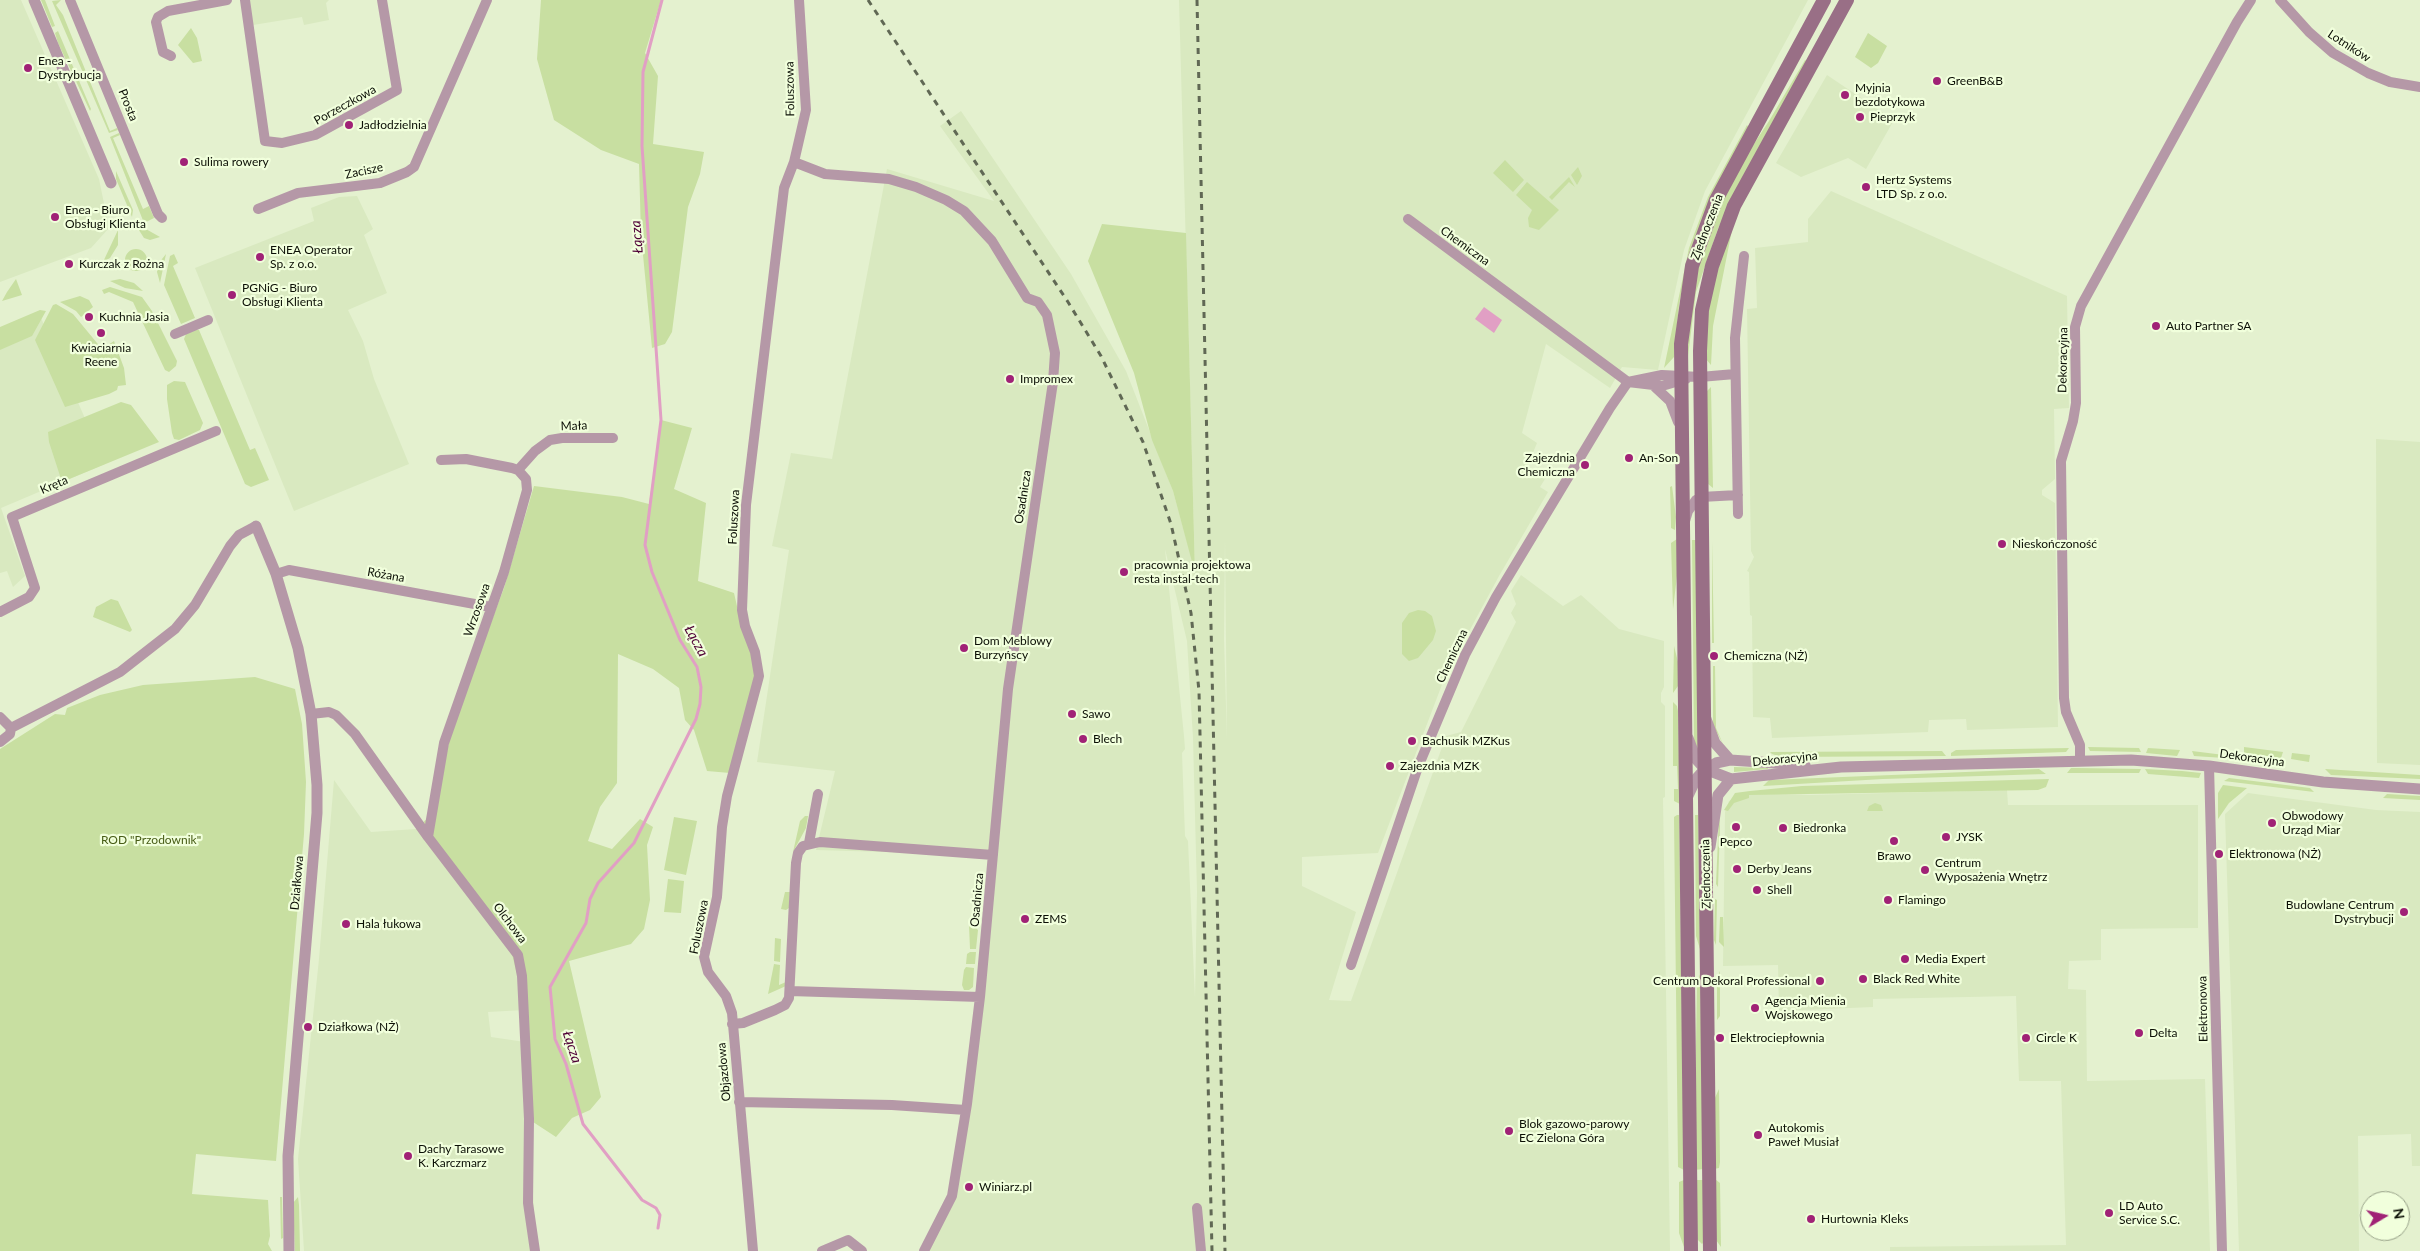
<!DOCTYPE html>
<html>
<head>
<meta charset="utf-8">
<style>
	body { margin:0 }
	#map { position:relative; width:2420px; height:1251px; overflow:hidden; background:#e4f1cf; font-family:Lato,sans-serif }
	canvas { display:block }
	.north { position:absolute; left:2360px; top:1191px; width:50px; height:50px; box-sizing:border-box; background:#f1ffdc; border:1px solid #959f86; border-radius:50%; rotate:81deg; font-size:14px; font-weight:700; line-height:20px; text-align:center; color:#0b0f05 }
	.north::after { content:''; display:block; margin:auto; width:18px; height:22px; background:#a02276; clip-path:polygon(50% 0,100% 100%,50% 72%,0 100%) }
</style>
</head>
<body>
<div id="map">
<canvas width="2420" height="1251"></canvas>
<div class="north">N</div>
</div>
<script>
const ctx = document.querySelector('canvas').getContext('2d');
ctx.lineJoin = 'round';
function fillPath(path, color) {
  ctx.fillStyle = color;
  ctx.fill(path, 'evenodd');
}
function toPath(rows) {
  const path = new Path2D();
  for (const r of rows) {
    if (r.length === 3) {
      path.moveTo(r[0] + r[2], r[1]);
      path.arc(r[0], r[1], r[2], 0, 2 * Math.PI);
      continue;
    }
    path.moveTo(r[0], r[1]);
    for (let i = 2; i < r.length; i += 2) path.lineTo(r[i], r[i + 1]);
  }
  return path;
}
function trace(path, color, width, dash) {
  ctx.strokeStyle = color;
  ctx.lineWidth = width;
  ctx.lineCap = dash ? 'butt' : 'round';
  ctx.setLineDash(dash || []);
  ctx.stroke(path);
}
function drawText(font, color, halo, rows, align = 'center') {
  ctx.font = font + ' Lato,sans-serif';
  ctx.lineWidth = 4.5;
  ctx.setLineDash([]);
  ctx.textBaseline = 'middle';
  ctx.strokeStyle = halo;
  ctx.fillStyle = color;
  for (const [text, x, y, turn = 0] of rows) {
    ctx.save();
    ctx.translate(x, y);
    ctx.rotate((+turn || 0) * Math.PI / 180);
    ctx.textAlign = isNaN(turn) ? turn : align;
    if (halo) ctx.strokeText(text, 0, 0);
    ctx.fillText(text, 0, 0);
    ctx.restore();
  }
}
fillPath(toPath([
	[0,0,21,0,99,179,109,228,91,248,0,282],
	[249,0,329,0,326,3,329,20,304,25,302,17,253,25],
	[1179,0,1808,0,1705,191,1684,250,1658,370,1622,367,1610,388,1546,344,1522,433,1537,443,1527,467,1545,479,1540,487,1548,492,1499,576,1446,674,1378,853,1302,857,1302,886,1356,912,1329,1000,1351,1001,1446,736,1461,732,1516,622,1511,613,1516,604,1511,591,1521,575,1563,606,1581,595,1619,629,1664,641,1664,687,1661,693,1661,702,1665,706,1665,797,1663,798,1670,1251,924,1251,951,1198,974,1052,990,855,816,850,835,771,757,762,789,550,772,546,791,453,832,459,887,169,994,201,940,126,961,111,1071,274,1126,371,1173,491,1195,570],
	[1225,539,1225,540,1227,740,1224,639],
	[1165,549,1187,641,1193,738,1197,892,1195,998,1188,841,1185,836,1182,753,1185,749,1184,736],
	[1827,75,1894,120,1866,169,1848,158,1801,177,1776,163],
	[1831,191,2067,296,2069,408,2054,409,2055,479,2042,490,2042,495,2055,503,2058,727,1967,730,1966,719,1929,720,1928,732,1772,738,1770,718,1753,717,1752,616,1750,615,1749,572,1747,571,1754,557,1751,551,1747,309,1757,308,1755,248,1808,242,1808,219],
	[357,196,373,229,364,235,387,293,348,310,363,341,374,379,409,464,294,511,195,268,314,221,311,208,339,197],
	[41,318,105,464,1,508,25,576,13,587,7,571,0,573,0,334],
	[2376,439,2420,442,2420,765,2377,763],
	[334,780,371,832,416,829,518,955,524,1010,488,1012,491,1037,525,1042,536,1251,304,1251,298,1159,319,959],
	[2007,790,2008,805,2198,805,2198,928,2101,929,2101,960,2069,961,2068,989,2086,990,2087,1081,2205,1079,2210,1251,1890,1251,1890,1247,2066,1245,2061,1081,2019,1081,2016,996,1873,999,1873,1007,1779,1011,1778,965,1723,966,1725,812,1729,801,1744,793,1810,795],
	[2248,793,2376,810,2420,812,2420,1166,2412,1166,2411,1134,2358,1136,2359,1251,2239,1251,2225,814]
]), '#d9e9c0');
fillPath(toPath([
	[41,0,45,0,55,26,52,27],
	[61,0,56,5,63,15,110,131,117,128,118,130,109,133,52,1],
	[541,0,661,0,645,53,658,76,653,144,704,152,700,174,688,207,672,332,665,344,652,348,641,234,639,164,601,150,554,120,537,59],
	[191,28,197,38,202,61,193,63,178,45],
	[58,31,91,109,90,111,58,43,55,33],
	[1868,33,1887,46,1878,63,1871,68,1855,57],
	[1805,60,1807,61,1719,226,1696,292,1687,364,1685,356,1694,280,1711,224,1744,159,1769,121],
	[1747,125,1749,128,1686,269,1679,305,1674,357,1664,368,1689,248,1708,197],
	[119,133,120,135,113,138,143,209,149,206,154,218,144,223,110,137],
	[1505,160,1524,180,1513,192,1493,173],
	[1578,167,1582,176,1577,185,1571,175],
	[116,171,133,210,132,217,116,179],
	[1569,177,1575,187,1569,182,1552,200,1549,197],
	[1527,182,1559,210,1539,230,1529,227,1528,218,1532,210,1516,195],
	[135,224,137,224,160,237,150,240,144,238],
	[1102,224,1186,233,1195,573,1173,491,1152,440,1134,373,1088,261],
	[118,230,118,245,110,258,103,262],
	[1732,230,1713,326,1711,365,1705,358,1707,320,1715,275],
	[136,260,11],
	[166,254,160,283,157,272,158,264],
	[174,254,178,263,173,266,195,318,181,324,164,285,170,256],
	[16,279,22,295,2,301,7,292],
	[120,279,134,283,143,291,125,288,110,281],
	[110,287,142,297,152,311,177,361,176,366,169,372,165,370,133,302,109,292,104,294,102,290],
	[80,296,89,300,93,307,81,317,76,311,60,302],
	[56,304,73,314,102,349,114,341,124,368,126,385,118,386,117,390,109,394,65,407,35,340,53,305],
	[40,310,46,311,32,336,0,350,0,327],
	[195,330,199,330,250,450,255,448,269,480,251,487,245,484,184,339,186,334],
	[174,381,185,382,203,423,200,430,179,440,174,439,172,433,167,399,167,385],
	[1711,387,1713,488,1708,484,1706,392],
	[121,402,131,405,159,442,62,482,49,442,48,432],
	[661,420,692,428,674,489,706,503,698,581,734,593,741,624,756,666,754,690,730,773,707,771,694,730,685,720,679,688,653,669,618,654,617,783,600,807,588,841,612,849,640,819,653,827,647,845,650,900,644,929,631,944,569,961,601,1097,590,1110,572,1118,556,1137,530,1120,523,998,511,950,416,829,433,813,454,720,504,588,534,486,622,497,649,504],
	[1672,486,1676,517,1675,530,1671,528,1671,522,1670,487],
	[1677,539,1677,576,1673,609,1671,543],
	[1692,540,1696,540,1698,750,1694,743],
	[1712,541,1714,643,1712,643],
	[111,599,118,601,132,630,130,632,93,617,96,607],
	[1418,610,1425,611,1432,616,1436,631,1433,640,1418,658,1409,661,1402,654,1402,623,1409,613],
	[1674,646,1678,662,1678,686,1673,693],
	[1713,666,1715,666,1716,728,1723,744,1713,725],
	[255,677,295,689,302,724,306,782,304,834,276,1161,196,1154,192,1194,268,1200,270,1236,268,1244,272,1251,0,1251,0,749,55,714,65,715,67,708,100,695,143,685],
	[1673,702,1677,706,1678,711,1680,804,1674,801,1674,789,1678,789,1677,766,1673,766],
	[2088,747,2139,748,2141,752,2090,751],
	[2244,747,2283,752,2281,758,2244,753],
	[2069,748,2066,752,1951,756,1951,753,1956,750],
	[2148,748,2180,750,2177,756,2146,753],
	[1942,751,1946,756,1781,757,1772,754,1770,752],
	[2192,751,2224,755,2224,758,2194,756],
	[2292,753,2310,755,2309,762,2291,759],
	[1734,767,1768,768,1768,769,1734,772],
	[2071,768,2078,768,2141,769,2139,773,2067,773],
	[2039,769,2046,774,1883,779,1763,786,1769,780],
	[2145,769,2182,771,2201,773,2199,778,2148,774],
	[2325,769,2420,775,2420,779,2331,775],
	[2229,778,2310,788,2314,792,2224,781],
	[2049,779,2046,787,2038,790,1749,795,1749,798,1734,803,1728,811,1724,810,1735,793,1750,791,1802,786],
	[2223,785,2247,788,2229,803,2218,819,2218,793],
	[2387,794,2420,796,2420,800,2383,798],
	[1875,803,1881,805,1883,811,1867,811,1869,806],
	[1677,815,1679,815,1684,1170,1678,1167,1674,817],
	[1695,815,1698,815,1700,949,1696,936],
	[805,816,808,816,806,828,793,852,800,821],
	[1719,816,1720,826,1718,887,1716,884],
	[674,817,697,821,686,875,664,870],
	[668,879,684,881,681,913,664,912],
	[785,892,790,892,789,908,786,910,781,909],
	[1715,899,1717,900,1716,945,1714,940],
	[1720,917,1723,917,1724,947,1719,942],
	[969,925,973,925,978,930,976,949,970,949],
	[775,938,781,939,780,962,774,961],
	[970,952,976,952,975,964,966,964,967,954],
	[774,964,780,965,779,985,786,982,786,986,768,994],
	[966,967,974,968,973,987,969,990,964,990,962,985,964,970],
	[1720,971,1720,1016,1717,1020,1717,978],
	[1700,974,1704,1169,1694,1170,1697,984],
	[1719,1089,1720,1162,1719,1168,1714,1169,1714,1100],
	[1715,1179,1720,1183,1721,1247,1716,1240],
	[1684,1180,1685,1247,1684,1247,1679,1233,1679,1182],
	[1694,1180,1704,1180,1704,1242,1702,1244,1697,1239],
	[280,1197,282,1197,283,1238,281,1239],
	[298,1197,299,1205,300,1251,295,1251,293,1203]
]), '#c8dfa1');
fillPath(toPath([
	[1484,307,1502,320,1494,333,1475,319]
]), '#e19fc4');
trace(toPath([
	[658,1228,660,1215,656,1208,642,1200,583,1124,566,1064,555,1039,550,987,586,923,590,899,598,883,634,843,696,719,700,704,701,687,697,667,680,640,652,572,645,545,661,420,642,146,643,72,662,0]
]), '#e19fc4', 3);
trace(toPath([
	[70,0,158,214,162,218],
	[245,0,265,141,282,143,315,135,397,90,382,0],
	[2280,0,2309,32,2333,53,2368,73,2390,82,2420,87],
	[171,56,163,52,156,22,158,17,168,11,227,0],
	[794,162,825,174,889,179,916,187,946,200,964,211,992,241,1027,298,1038,302,1047,315,1055,353,1053,382,1008,689,980,997,967,1104,952,1196,924,1251],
	[258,209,298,193,380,183,407,172,414,167,487,0],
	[1408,219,1628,382,1662,386,1686,379],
	[175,334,208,320],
	[1655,387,1670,401,1678,422],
	[518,470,535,451,550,440,562,438,613,438],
	[1738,514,1735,338,1744,256],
	[1685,521,1688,511,1696,500,1701,497,1738,495],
	[276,574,289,570,491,607],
	[0,612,29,597,35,588,12,517,216,431],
	[311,714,329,712,336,715,355,734,428,837,518,955,522,976,529,1119,528,1203,535,1251],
	[0,717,11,728],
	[11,728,120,672,175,629,195,605,230,546,239,535,256,526],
	[0,742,10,734,11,728],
	[2080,760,2080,745,2066,712,2064,698,2061,461,2073,421,2076,403,2075,327,2081,306,2237,22,2251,0],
	[2209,766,2222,1251],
	[428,837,444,743,504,572,527,490,526,479,518,470,512,468,466,459,441,460],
	[809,843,818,794],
	[1351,965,1418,767,1465,655,1496,597,1610,408,1628,382,1662,375,1700,377,1735,374],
	[790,991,980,997],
	[732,1024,743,1023,775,1010,785,1005,789,998,796,863,798,853,803,846,820,842,993,855],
	[739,1102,892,1105,966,1110],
	[1197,1208,1201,1251],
	[753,1251,732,1013,726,996,708,972,704,957,717,897,722,827,727,796,759,676,755,652,745,626,742,610,746,505,784,188,794,162,806,110,799,0],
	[822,1251,848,1240,862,1251]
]), '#b598a7', 10);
trace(toPath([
	[34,0,111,183],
	[256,526,276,574,298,648,311,714,317,785,317,813,288,1156,289,1251],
	[1706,719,1715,743,1730,760],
	[1688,738,1696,759,1705,769,1731,779,1841,767,2131,760,2209,766,2323,782,2420,789],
	[1687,798,1696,779,1705,769,1716,763,1730,760,1805,765],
	[1710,847,1718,795,1731,779]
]), '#b598a7', 11);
trace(toPath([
	[1691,1251,1681,344,1692,266,1716,200,1824,0],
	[1710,1251,1700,351,1702,310,1712,266,1734,206,1847,0]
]), '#996f86', 14);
trace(toPath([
	[868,0,1068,302,1101,356,1143,442,1171,524,1191,613,1199,691,1212,1251],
	[1197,0,1225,1251]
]), '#606854', 3, [6, 6]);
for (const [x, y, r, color] of [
	[28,68,5,"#a02276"],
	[1937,81,5,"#a02276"],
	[1845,95,5,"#a02276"],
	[1860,117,5,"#a02276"],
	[349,125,5,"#a02276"],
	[184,162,5,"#a02276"],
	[1866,187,5,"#a02276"],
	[55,217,5,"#a02276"],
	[260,257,5,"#a02276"],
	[69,264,5,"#a02276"],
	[232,295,5,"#a02276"],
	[89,317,5,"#a02276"],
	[2156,326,5,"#a02276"],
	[101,333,5,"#a02276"],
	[1010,379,5,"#a02276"],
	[1629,458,5,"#a02276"],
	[1585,465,5,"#a02276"],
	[2002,544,5,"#a02276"],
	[1124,572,5,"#a02276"],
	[964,648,5,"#a02276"],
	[1714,656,5,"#a02276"],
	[1072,714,5,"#a02276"],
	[1083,739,5,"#a02276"],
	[1412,741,5,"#a02276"],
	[1390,766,5,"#a02276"],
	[2272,823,5,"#a02276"],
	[1736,827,5,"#a02276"],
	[1783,828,5,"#a02276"],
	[1946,837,5,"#a02276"],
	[1894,841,5,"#a02276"],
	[2219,854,5,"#a02276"],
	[1737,869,5,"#a02276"],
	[1925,870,5,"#a02276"],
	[1757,890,5,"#a02276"],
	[1888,900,5,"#a02276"],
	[2404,912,5,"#a02276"],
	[1025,919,5,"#a02276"],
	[346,924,5,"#a02276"],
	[1905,959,5,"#a02276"],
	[1863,979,5,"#a02276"],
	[1820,981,5,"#a02276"],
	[1755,1008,5,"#a02276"],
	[308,1027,5,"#a02276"],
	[2139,1033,5,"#a02276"],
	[1720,1038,5,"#a02276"],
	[2026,1038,5,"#a02276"],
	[1509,1131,5,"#a02276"],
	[1758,1135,5,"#a02276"],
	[408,1156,5,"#a02276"],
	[969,1187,5,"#a02276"],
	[2109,1213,5,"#a02276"],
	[1811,1219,5,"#a02276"]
]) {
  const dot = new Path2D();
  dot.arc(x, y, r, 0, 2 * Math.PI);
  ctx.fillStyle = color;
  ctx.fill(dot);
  trace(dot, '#f1ffdc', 2);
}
drawText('12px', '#0b0f05', '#f1ffdc', [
	["Lotników",2349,46,33],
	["Foluszowa",790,89,-91],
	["Prosta",128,105,68],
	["Porzeczkowa",345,105,-29],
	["Zacisze",364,171,-12],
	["Zjednoczenia",1707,227,-69],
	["Chemiczna",1465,246,36],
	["Dekoracyjna",2063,360,-89],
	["Mała",574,426,-2],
	["Kręta",54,485,-23],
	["Osadnicza",1023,497,-81],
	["Foluszowa",734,517,-87],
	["Różana",386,575,10],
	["Wrzosowa",477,610,-70],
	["Chemiczna",1452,656,-65],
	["Dekoracyjna",2252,758,8],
	["Dekoracyjna",1785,759,-6],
	["Zjednoczenia",1706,874,-91],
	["Działkowa",297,883,-85],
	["Osadnicza",977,900,-85],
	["Olchowa",510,923,53],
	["Foluszowa",699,927,-79],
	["Elektronowa",2203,1009,-91],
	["Objazdowa",724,1072,-95]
]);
drawText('12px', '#0b0f05', '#f1ffdc', [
	["Enea -",38,61],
	["Dystrybucja",38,75],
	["GreenB&B",1947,81],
	["Myjnia",1855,88],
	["bezdotykowa",1855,102],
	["Pieprzyk",1870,117],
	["Jadłodzielnia",359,125],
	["Sulima rowery",194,162],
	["Hertz Systems",1876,180],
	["LTD Sp. z o.o.",1876,194],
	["Enea - Biuro",65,210],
	["Obsługi Klienta",65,224],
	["ENEA Operator",270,250],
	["Sp. z o.o.",270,264],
	["Kurczak z Rożna",79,264],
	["PGNiG - Biuro",242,288],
	["Obsługi Klienta",242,302],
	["Kuchnia Jasia",99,317],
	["Auto Partner SA",2166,326],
	["Kwiaciarnia",101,348,"center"],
	["Reene",101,362,"center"],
	["Impromex",1020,379],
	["Zajezdnia",1575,458,"right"],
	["Chemiczna",1575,472,"right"],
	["An-Son",1639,458],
	["Nieskończoność",2012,544],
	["pracownia projektowa",1134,565],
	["resta instal-tech",1134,579],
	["Dom Meblowy",974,641],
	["Burzyńscy",974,655],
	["Chemiczna (NŻ)",1724,656],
	["Sawo",1082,714],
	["Blech",1093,739],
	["Bachusik MZKus",1422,741],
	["Zajezdnia MZK",1400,766],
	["Obwodowy",2282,816],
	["Urząd Miar",2282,830],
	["Biedronka",1793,828],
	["JYSK",1956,837],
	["Pepco",1736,842,"center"],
	["Elektronowa (NŻ)",2229,854],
	["Brawo",1894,856,"center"],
	["Centrum",1935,863],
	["Wyposażenia Wnętrz",1935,877],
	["Derby Jeans",1747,869],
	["Shell",1767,890],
	["Flamingo",1898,900],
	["Budowlane Centrum",2394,905,"right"],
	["Dystrybucji",2394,919,"right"],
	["ZEMS",1035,919],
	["Hala łukowa",356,924],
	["Media Expert",1915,959],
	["Black Red White",1873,979],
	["Centrum Dekoral Professional",1810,981,"right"],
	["Agencja Mienia",1765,1001],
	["Wojskowego",1765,1015],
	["Działkowa (NŻ)",318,1027],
	["Delta",2149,1033],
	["Elektrociepłownia",1730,1038],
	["Circle K",2036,1038],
	["Blok gazowo-parowy",1519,1124],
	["EC Zielona Góra",1519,1138],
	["Autokomis",1768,1128],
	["Paweł Musiał",1768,1142],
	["Dachy Tarasowe",418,1149],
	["K. Karczmarz",418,1163],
	["Winiarz.pl",979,1187],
	["LD Auto",2119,1206],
	["Service S.C.",2119,1220],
	["Hurtownia Kleks",1821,1219]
], 'left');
drawText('12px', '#485d17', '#f1ffdc', [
	["ROD \"Przodownik\"",151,840]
]);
drawText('italic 14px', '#4f0037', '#f1ffdc', [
	["Łącza",637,237,-94],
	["Łącza",696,641,61],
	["Łącza",572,1047,72]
]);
</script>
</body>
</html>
